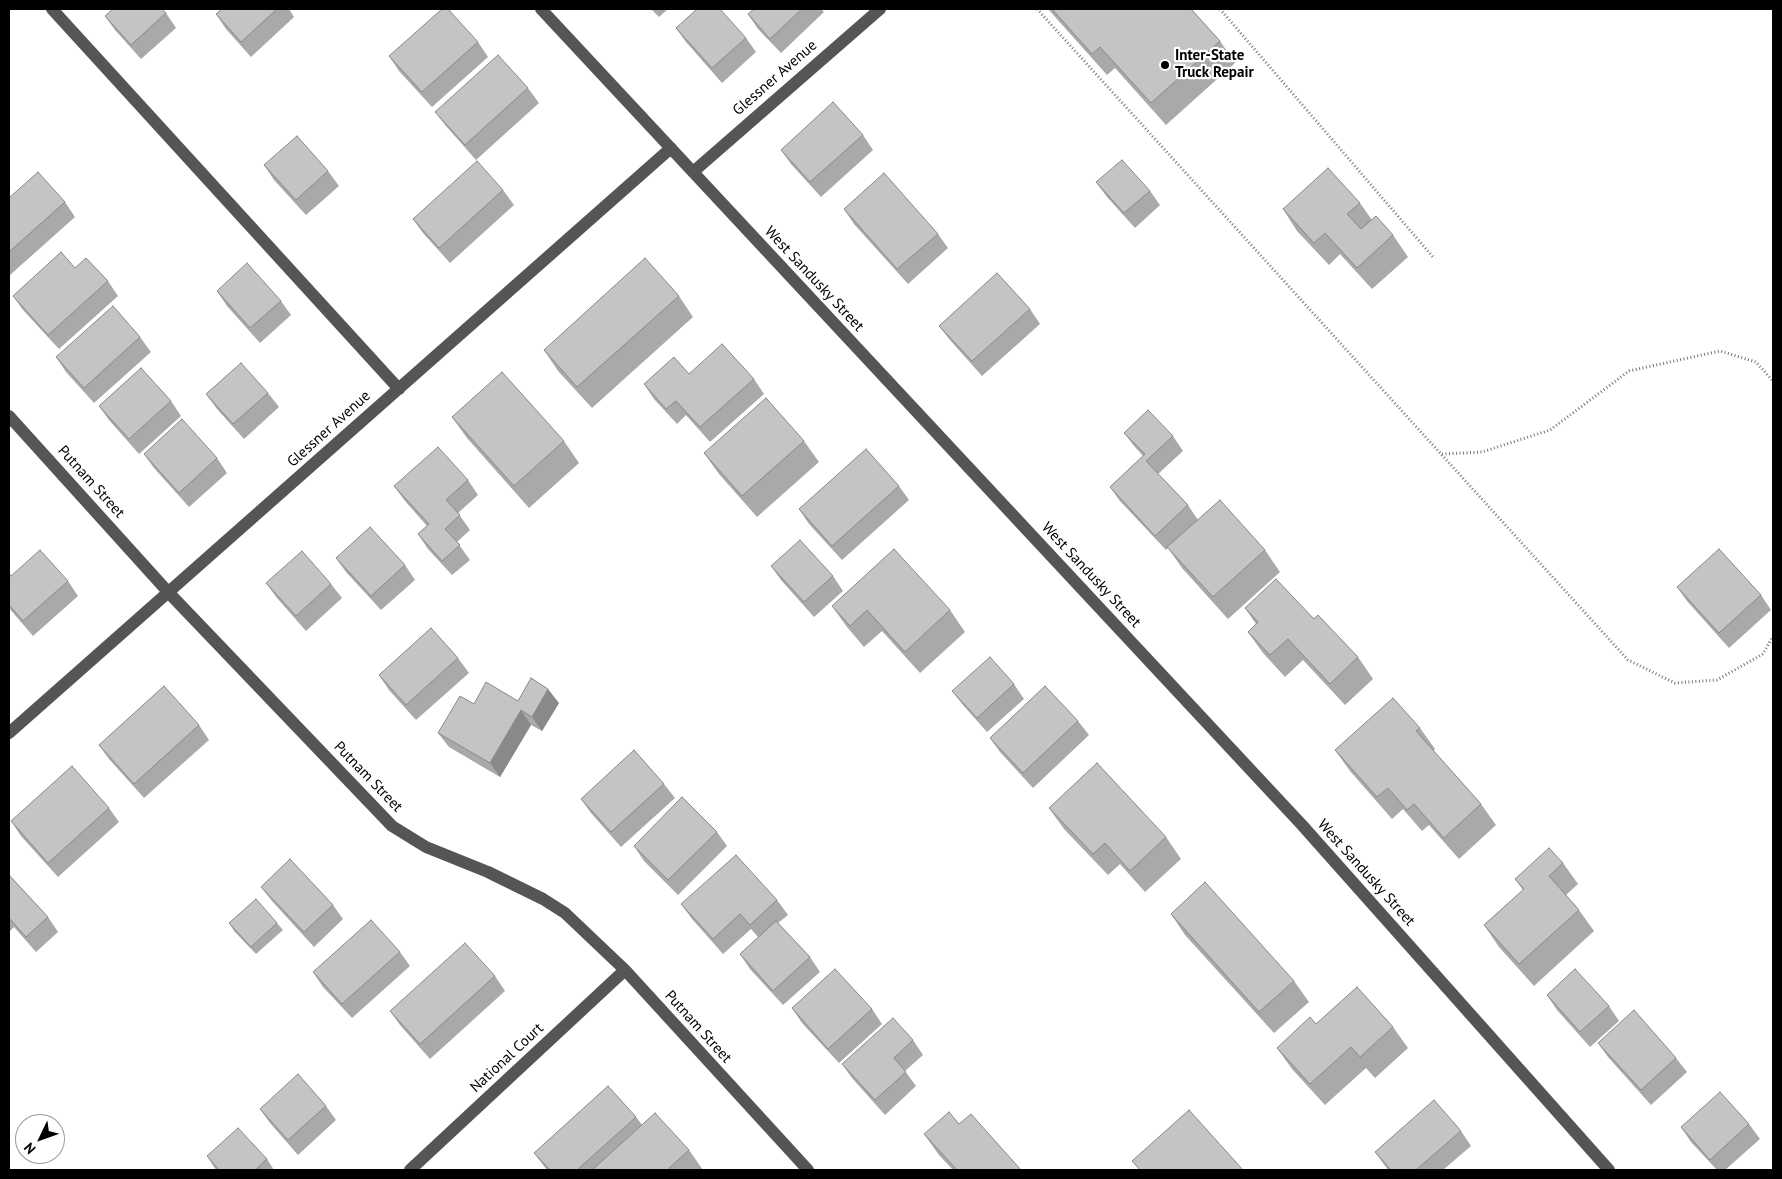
<!DOCTYPE html>
<html>
<head>
<meta charset="utf-8">
<style>
	body { margin:0 }
	#map { position:relative; width:1782px; height:1179px; overflow:hidden; background:#fff; font-family:"PT Sans",sans-serif }
	canvas { display:block }
	.frame { position:absolute; inset:0; border:10px solid #000; pointer-events:none }
	.north { position:absolute; left:15px; top:1114px; width:50px; height:50px; box-sizing:border-box; background:#fff; border:1px solid #999; border-radius:50%; rotate:228deg; font-size:14px; font-weight:700; line-height:20px; text-align:center; color:#000 }
	.north::after { content:''; display:block; margin:auto; width:18px; height:22px; background:#000; clip-path:polygon(50% 0,100% 100%,50% 72%,0 100%) }
</style>
</head>
<body>
<div id="map">
<canvas width="1782" height="1179"></canvas>
<div class="frame"></div>
<div class="north">N</div>
</div>
<script>
const ctx = document.querySelector('canvas').getContext('2d');
ctx.lineJoin = 'round';
function toPath(rows) {
  const path = new Path2D();
  for (const r of rows) {
    path.moveTo(r[0], r[1]);
    for (let i = 2; i < r.length; i += 2) path.lineTo(r[i], r[i + 1]);
  }
  return path;
}
function trace(path, color, width, dash) {
  ctx.strokeStyle = color;
  ctx.lineWidth = width;
  ctx.lineCap = dash ? 'butt' : 'round';
  ctx.setLineDash(dash || []);
  ctx.stroke(path);
}
function fillPath(path, color) {
  ctx.fillStyle = color;
  ctx.fill(path, 'evenodd');
}
function drawText(font, color, halo, rows, align = 'center') {
  ctx.font = font + ' "PT Sans",sans-serif';
  ctx.lineWidth = 4.5;
  ctx.setLineDash([]);
  ctx.textBaseline = 'middle';
  ctx.strokeStyle = halo;
  ctx.fillStyle = color;
  for (const [text, x, y, turn = 0] of rows) {
    ctx.save();
    ctx.translate(x, y);
    ctx.rotate((+turn || 0) * Math.PI / 180);
    ctx.textAlign = isNaN(turn) ? turn : align;
    if (halo) ctx.strokeText(text, 0, 0);
    ctx.fillText(text, 0, 0);
    ctx.restore();
  }
}
trace(toPath([
	[1037,9,1628,660,1675,683,1717,680,1763,654,1773,636],
	[1220,9,1433,257],
	[1442,454,1482,452,1550,430,1629,371,1720,351,1756,362,1773,381]
]), '#777', 3, [1, 2.5]);
trace(toPath([
	[52,9,399,389],
	[541,9,1302,825,1609,1170],
	[693,172,880,9],
	[9,416,169,593,392,826,426,847,488,872,543,899,565,913,625,970,808,1170],
	[9,733,671,148],
	[410,1170,625,970]
]), '#555', 12);
fillPath(toPath([
	[222,9,289,9,294,17,251,57,226,29,216,14],
	[651,9,668,9,659,17],
	[754,9,821,9,824,12,781,53,758,29,748,14],
	[1048,9,1191,9,1220,41,1235,63,1166,125,1115,68,1107,75],
	[166,13,176,28,141,59,115,30,105,16],
	[676,28,746,38,756,52,722,83,686,42],
	[478,42,488,57,432,107,399,71,389,56],
	[528,88,539,103,476,160,446,126,435,112],
	[863,135,873,150,821,197,791,164,781,150],
	[264,165,328,171,339,186,306,215,274,180],
	[1096,182,1150,191,1160,205,1135,228,1107,197],
	[503,190,514,205,450,263,423,233,413,219],
	[9,198,65,202,75,217,10,275,9,274],
	[1360,203,1372,220,1393,235,1408,257,1372,289,1340,254,1329,265,1297,231,1283,209],
	[844,209,938,234,948,248,908,284,854,224],
	[108,281,118,296,59,349,23,310,13,296],
	[217,291,281,301,291,315,260,343,227,306],
	[679,296,693,317,592,408,558,371,544,350],
	[1030,309,1040,324,982,376,950,340,939,326],
	[140,337,151,352,94,403,66,372,56,357],
	[689,374,754,379,764,394,710,442,686,415,677,424,654,399,644,384],
	[268,393,279,407,244,439,217,409,206,394],
	[171,401,181,416,139,454,109,420,99,406],
	[452,417,564,441,579,463,529,508,467,438],
	[1124,433,1173,436,1183,451,1158,474,1188,505,1198,520,1265,550,1280,572,1228,619,1182,568,1168,548,1166,550,1120,501,1110,487,1143,456,1135,447],
	[804,441,819,462,757,517,719,474,704,453],
	[144,454,217,458,227,473,189,507,154,468],
	[468,480,478,495,458,513,470,530,457,542,470,560,452,575,428,549,418,534,427,526,405,501,394,486],
	[899,486,909,500,842,560,809,524,799,509],
	[336,558,405,565,415,580,381,610,346,572],
	[771,566,833,576,843,591,814,617,781,580],
	[9,573,11,576,68,581,78,596,33,636,9,608],
	[266,583,331,584,342,598,306,631,277,598],
	[1677,587,1761,595,1771,610,1729,648,1687,601],
	[832,606,950,610,965,632,920,673,882,631,864,647,847,627],
	[1245,608,1314,619,1358,657,1373,679,1345,705,1303,660,1285,677,1263,653,1248,632,1256,624],
	[458,658,469,673,416,720,389,690,379,675],
	[1014,684,1024,699,987,732,963,705,952,691],
	[518,701,559,703,542,731,531,725,500,777,449,747,438,733,474,704],
	[1078,721,1089,735,1033,788,1000,752,990,738],
	[199,725,209,740,144,798,109,759,99,745],
	[1420,728,1435,749,1433,751,1481,804,1496,825,1459,859,1429,825,1422,831,1403,809,1392,819,1350,771,1335,750],
	[664,784,675,798,621,847,591,813,581,799],
	[109,808,119,822,58,877,21,836,11,821],
	[1049,808,1166,837,1181,859,1145,892,1120,864,1108,875,1064,829],
	[717,832,727,846,678,895,644,861,634,846],
	[1563,863,1578,884,1566,895,1579,910,1594,931,1534,986,1499,947,1484,925,1523,890,1515,879],
	[9,875,48,917,58,932,36,952,14,927,9,932],
	[261,887,333,905,343,919,314,947,272,901],
	[777,900,788,915,778,923,810,957,820,972,783,1005,750,969,740,954,758,937,751,929,723,954,692,919,681,904],
	[1171,914,1294,981,1309,1002,1274,1033,1185,935],
	[229,923,277,923,283,930,256,954,234,931],
	[400,952,410,966,352,1018,323,987,313,972],
	[495,976,505,991,430,1059,400,1025,390,1011],
	[1547,995,1609,1006,1619,1021,1590,1047,1557,1010],
	[792,1008,872,1009,882,1024,839,1063,802,1023],
	[1316,1024,1393,1027,1408,1048,1375,1078,1366,1068,1325,1105,1292,1069,1277,1048],
	[913,1040,923,1055,905,1071,916,1086,885,1115,852,1078,842,1064],
	[1598,1043,1676,1058,1687,1072,1651,1105,1608,1057],
	[326,1106,336,1120,298,1155,270,1123,260,1109],
	[636,1117,642,1125,689,1150,703,1170,547,1170,534,1153],
	[959,1124,1021,1170,953,1170,939,1155,924,1134],
	[1749,1124,1760,1139,1725,1170,1717,1170,1691,1142,1681,1127],
	[1461,1131,1471,1146,1443,1170,1388,1170,1375,1152],
	[207,1156,267,1159,274,1170,216,1170]
]), '#a9a9a9');
fillPath(toPath([
	[548,689,559,703,542,731,532,717],
	[521,710,531,725,500,777,490,763]
]), '#898989');
const building = toPath([
	[113,9,162,9,166,13,131,45,105,16,113,9],
	[222,9,277,9,241,42,216,14,222,9],
	[442,9,448,9,478,42,422,92,389,56,442,9],
	[697,9,720,9,746,38,712,68,676,28,697,9],
	[754,9,802,9,770,39,748,14,754,9],
	[1052,9,1191,9,1220,41,1151,103,1100,47,1092,54,1052,9],
	[498,55,528,88,465,145,435,112,498,55],
	[833,102,863,135,810,182,781,150,833,102],
	[297,136,328,171,296,200,264,165,297,136],
	[1122,160,1150,191,1124,213,1096,182,1122,160],
	[477,161,503,190,439,248,413,219,477,161],
	[1328,168,1360,203,1347,214,1361,229,1376,216,1393,235,1357,268,1325,233,1314,243,1283,209,1328,168],
	[38,172,65,202,9,252,9,198,38,172],
	[884,173,938,234,897,269,844,209,884,173],
	[61,252,75,268,86,258,108,281,48,335,13,296,61,252],
	[645,258,679,296,577,387,544,350,645,258],
	[247,263,281,301,250,328,217,291,247,263],
	[997,273,1030,309,972,361,939,326,997,273],
	[113,306,140,337,84,388,56,357,113,306],
	[722,344,754,379,700,427,676,401,666,409,644,384,674,357,689,374,722,344],
	[241,363,268,393,233,424,206,394,241,363],
	[141,368,171,401,129,439,99,406,141,368],
	[502,372,564,441,514,486,452,417,502,372],
	[766,398,804,441,742,496,704,453,766,398],
	[1148,410,1173,436,1146,461,1188,505,1155,536,1110,487,1145,454,1124,433,1148,410],
	[182,419,217,458,179,493,144,454,182,419],
	[438,447,468,480,446,500,460,515,445,529,460,545,442,561,418,534,429,524,394,486,438,447],
	[866,449,899,486,832,546,799,509,866,449],
	[1220,500,1265,550,1213,597,1167,547,1220,500],
	[370,527,405,565,371,596,336,558,370,527],
	[800,540,833,576,804,602,771,566,800,540],
	[894,549,950,610,905,652,867,610,850,626,832,606,894,549],
	[1719,549,1761,595,1719,633,1677,587,1719,549],
	[40,550,68,581,23,621,9,605,9,573,11,576,40,550],
	[302,551,331,584,296,616,266,583,302,551],
	[1276,579,1314,619,1318,615,1358,657,1330,684,1288,639,1270,655,1248,632,1258,622,1245,608,1276,579],
	[431,628,458,658,406,705,379,675,431,628],
	[990,657,1014,684,977,718,952,691,990,657],
	[531,678,548,689,532,717,521,710,490,763,438,733,460,696,474,704,486,682,518,701,531,678],
	[164,686,199,725,134,784,99,745,164,686],
	[1045,686,1078,721,1023,773,990,738,1045,686],
	[1393,698,1420,728,1416,731,1481,804,1444,838,1414,804,1407,810,1388,788,1377,797,1335,750,1393,698],
	[634,750,664,784,611,832,581,799,634,750],
	[1097,763,1166,837,1130,871,1105,843,1093,854,1049,808,1097,763],
	[72,766,109,808,48,863,11,821,72,766],
	[682,797,717,832,668,880,634,846,682,797],
	[1549,848,1563,863,1549,876,1579,910,1519,964,1484,925,1524,889,1515,879,1549,848],
	[736,855,777,900,750,925,740,914,713,939,681,904,736,855],
	[290,859,333,905,304,932,261,887,290,859],
	[9,875,48,917,26,937,9,918,9,875],
	[1205,882,1294,981,1259,1012,1171,914,1205,882],
	[256,899,277,923,251,947,229,923,256,899],
	[371,920,400,952,342,1004,313,972,371,920],
	[776,921,810,957,773,991,740,954,776,921],
	[465,943,495,976,420,1044,390,1011,465,943],
	[835,969,872,1009,828,1049,792,1008,835,969],
	[1575,969,1609,1006,1580,1032,1547,995,1575,969],
	[1357,987,1393,1027,1360,1057,1351,1047,1310,1084,1277,1048,1310,1017,1316,1024,1357,987],
	[1634,1010,1676,1058,1641,1090,1598,1043,1634,1010],
	[893,1018,913,1040,894,1058,906,1072,875,1100,842,1064,893,1018],
	[298,1074,326,1106,288,1140,260,1109,298,1074],
	[608,1086,636,1117,577,1170,550,1170,534,1153,608,1086],
	[1720,1092,1749,1124,1710,1160,1681,1127,1720,1092],
	[1434,1100,1461,1131,1416,1170,1391,1170,1375,1152,1434,1100],
	[1189,1110,1243,1170,1140,1170,1132,1161,1189,1110],
	[949,1112,959,1124,971,1114,1021,1170,957,1170,924,1134,949,1112],
	[655,1113,689,1150,667,1170,592,1170,655,1113],
	[238,1128,267,1159,255,1170,219,1170,207,1156,238,1128]
]);
fillPath(building, '#c4c4c4');
trace(building, '#898989', 1);
for (const [x, y, r, color] of [
	[1165,65,5,"#000"]
]) {
  const dot = new Path2D();
  dot.arc(x, y, r, 0, 2 * Math.PI);
  ctx.fillStyle = color;
  ctx.fill(dot);
  trace(dot, '#fff', 2);
}
drawText('bold 15px', '#000', '#fff', [
	["Inter-State",1175,56],
	["Truck Repair",1175,73]
], 'left');
drawText('15px', '#000', '#fff', [
	["Glessner Avenue",775,78,-41],
	["West Sandusky Street",814,279,47],
	["Glessner Avenue",329,429,-42],
	["Putnam Street",91,482,48],
	["West Sandusky Street",1091,575,47],
	["Putnam Street",368,777,46],
	["West Sandusky Street",1366,873,48],
	["Putnam Street",698,1027,48],
	["National Court",507,1058,-43]
]);
</script>
</body>
</html>
